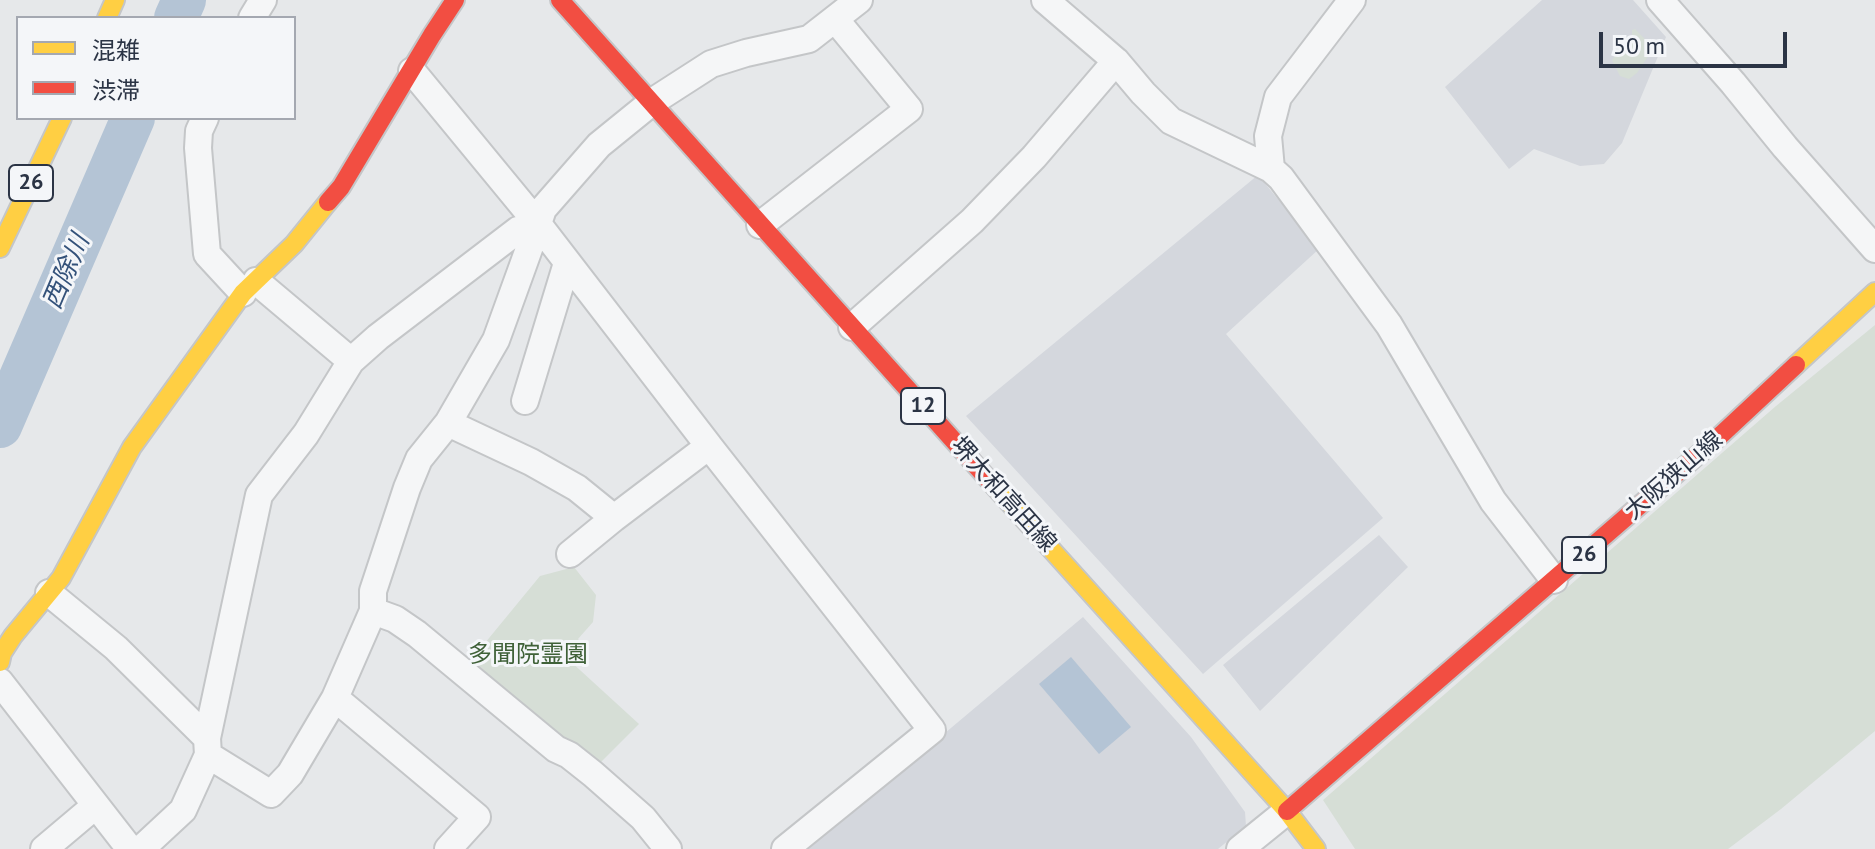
<!DOCTYPE html>
<html>
<head>
<meta charset="utf-8">
<style>
	body { margin:0 }
	#map { position:relative; width:1875px; height:849px; overflow:hidden; background:#e6e8ea; font-family:"PT Sans","Noto Sans JP",sans-serif }
	canvas { display:block }
	.legend { position:absolute; left:16px; top:16px; width:280px; height:104px; box-sizing:border-box; background:#f4f6f9; border:2px solid #a4a8b1; margin:0; padding:10px 14px; list-style:none; font-size:24px; color:#2b3445 }
	.legend li { display:flex; align-items:center; gap:16px; height:40px }
	.legend b { width:40px; border:2px solid #a4a8b1 }
	.scale { position:absolute; left:1599px; top:32px; width:188px; height:36px; box-sizing:border-box; border:4px solid #2b3445; border-top:0; padding-left:10px; font-size:24px; line-height:28px; white-space:nowrap; color:#2b3445; -webkit-text-stroke:6px #f4f6f9; paint-order:stroke }
</style>
</head>
<body>
<div id="map">
<canvas width="1875" height="849"></canvas>
<ul class="legend">
<li><b style="height:10px;background:#ffcf43"></b>混雑</li>
<li><b style="height:10px;background:#f24e42"></b>渋滞</li>
</ul>
<div class="scale">50 m</div>
</div>
<script>
const ctx = document.querySelector('canvas').getContext('2d');
ctx.lineJoin = 'round';
function fillPath(path, color) {
  ctx.fillStyle = color;
  ctx.fill(path, 'evenodd');
}
function toPath(rows) {
  const path = new Path2D();
  for (const r of rows) {
    path.moveTo(r[0], r[1]);
    for (let i = 2; i < r.length; i += 2) path.lineTo(r[i], r[i + 1]);
  }
  return path;
}
function trace(path, color, width, dash) {
  ctx.strokeStyle = color;
  ctx.lineWidth = width;
  ctx.lineCap = dash ? 'butt' : 'round';
  ctx.setLineDash(dash || []);
  ctx.stroke(path);
}
function drawText(font, color, halo, rows, align = 'center') {
  ctx.font = font + ' "PT Sans","Noto Sans JP",sans-serif';
  ctx.lineWidth = 6;
  ctx.setLineDash([]);
  ctx.textBaseline = 'middle';
  ctx.strokeStyle = halo;
  ctx.fillStyle = color;
  for (const [text, x, y, turn = 0] of rows) {
    ctx.save();
    ctx.translate(x, y);
    ctx.rotate((+turn || 0) * Math.PI / 180);
    ctx.textAlign = isNaN(turn) ? turn : align;
    if (halo) ctx.strokeText(text, 0, 0);
    ctx.fillText(text, 0, 0);
    ctx.restore();
  }
}
fillPath(toPath([
	[1542,0,1633,0,1666,37,1622,143,1604,164,1580,166,1534,149,1509,169,1445,87],
	[1258,175,1319,249,1226,334,1383,518,1203,674,966,416],
	[1379,535,1408,567,1260,711,1223,665],
	[1083,617,1191,737,1245,812,1246,826,1218,849,807,849]
]), '#d4d7dd');
fillPath(toPath([
	[1635,29,1648,42,1651,52,1637,73,1629,79,1620,76,1612,60,1622,46,1632,39,1632,30],
	[1875,325,1875,731,1781,809,1728,849,1355,849,1323,800,1776,406],
	[574,567,596,595,593,622,578,639,583,645,569,660,639,724,597,766,471,660,540,576]
]), '#d6ded6');
fillPath(toPath([
	[1071,657,1131,727,1099,754,1039,684]
]), '#b4c4d5');
trace(toPath([
	[176,18,184,0],
	[0,426,133,118]
]), '#b4c4d5', 44);
const street = toPath([
	[1045,0,1116,61,1143,93,1171,121,1271,169,1281,178,1389,325,1493,501,1554,580],
	[1660,0,1733,83,1785,147,1875,249],
	[252,18,263,0],
	[412,71,538,224],
	[205,118,199,131,198,148,207,254,243,293],
	[1271,169,1268,136,1278,97,1352,0],
	[760,225,909,109,835,19],
	[256,281,351,361],
	[852,327,972,221,1034,157,1116,61],
	[525,401,567,263],
	[448,423,496,340,538,224],
	[709,446,932,730,785,849],
	[570,554,614,518],
	[49,593,116,648,207,738],
	[373,611,395,619,417,634,556,749,569,755,593,774,643,818,668,849],
	[0,682,130,849],
	[208,755,271,794,290,774,335,698],
	[44,849,95,806],
	[141,849,183,810,208,755,207,738,259,495,306,434,351,361,378,337,518,230,538,224],
	[448,849,477,817,335,698,373,611,373,591,407,488,419,459,448,423,531,462,577,488,614,518,709,446,538,224,543,209,599,145,652,102,711,64,746,53,809,39,859,0],
	[1240,849,1287,811]
]);
const slow = toPath([
	[107,18,115,0],
	[0,248,62,118],
	[1796,365,1875,292],
	[996,488,1287,811,1316,849],
	[0,662,2,653,13,636,61,578,132,447,243,293,294,244,328,202]
]);
const jam = toPath([
	[560,0,996,488],
	[328,202,341,187,432,35,455,0],
	[1287,811,1722,434,1796,365]
]);
trace(street, '#c4c6c8', 30);
trace(slow, '#c4c6c8', 22);
trace(jam, '#c4c6c8', 22);
trace(street, '#f5f6f7', 26);
trace(slow, '#ffcf43', 18);
trace(jam, '#f24e42', 18);
for (const [x, y, w] of [
	[31,183,44],
	[923,406,44],
	[1584,555,44]
]) {
  const box = new Path2D();
  box.roundRect(x - w / 2, y - 18, w, 36, 6);
  ctx.fillStyle = '#f4f6f9';
  ctx.fill(box);
  trace(box, '#2b3445', 2);
}
drawText('bold 22px', '#2b3445', null, [
	["26",31,183],
	["12",923,406],
	["26",1584,555]
]);
drawText('24px', '#2b3445', '#f4f6f9', [
	["大阪狭山線",1674,476,-41],
	["堺大和高田線",1003,495,48]
]);
drawText('24px', '#3f6138', '#f4f6f9', [
	["多聞院霊園",528,655]
]);
drawText('italic 26px', '#34527a', '#f4f6f9', [
	["西除川",67,272,-67]
]);
</script>
</body>
</html>
